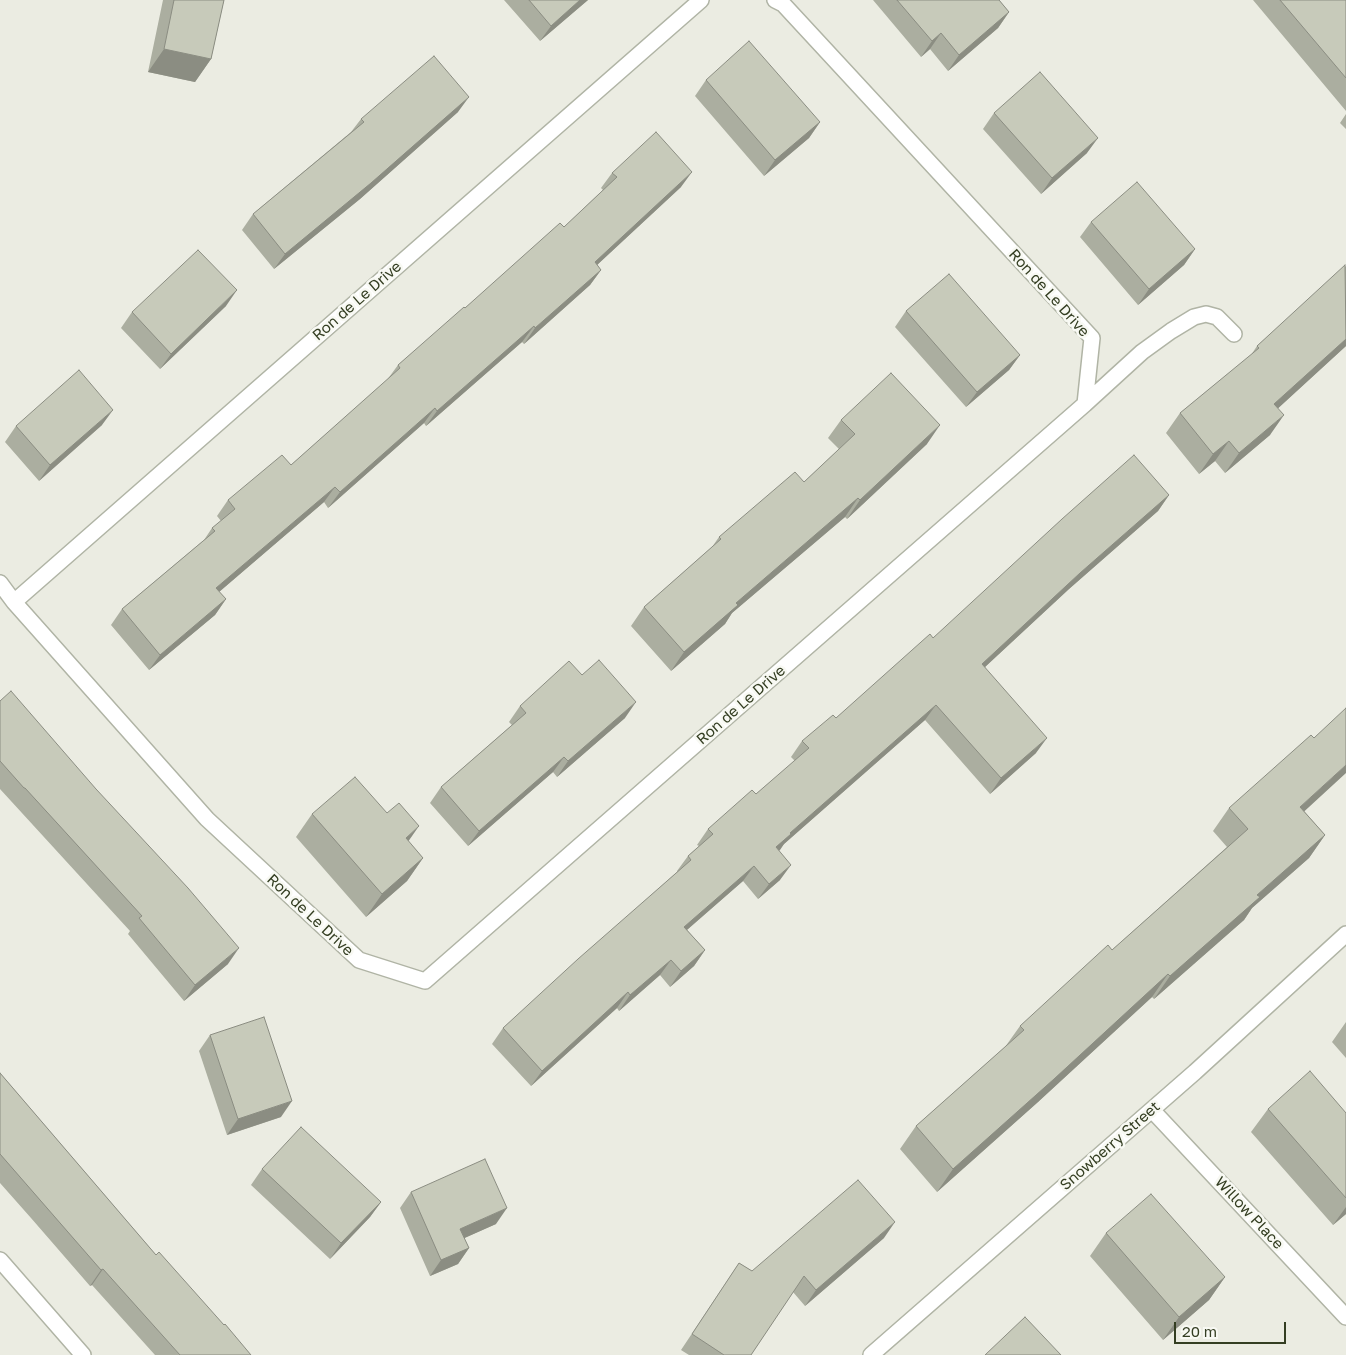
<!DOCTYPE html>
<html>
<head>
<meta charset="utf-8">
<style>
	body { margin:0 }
	#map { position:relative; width:1346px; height:1355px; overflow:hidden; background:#ebece2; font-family:"Golos Text",sans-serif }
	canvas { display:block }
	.scale { position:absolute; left:1174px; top:1322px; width:112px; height:22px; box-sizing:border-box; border:2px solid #343e22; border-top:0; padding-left:6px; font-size:15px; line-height:18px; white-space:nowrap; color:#343e22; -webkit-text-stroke:4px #f8f9f3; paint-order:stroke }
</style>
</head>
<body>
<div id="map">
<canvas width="1346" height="1355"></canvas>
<div class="scale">20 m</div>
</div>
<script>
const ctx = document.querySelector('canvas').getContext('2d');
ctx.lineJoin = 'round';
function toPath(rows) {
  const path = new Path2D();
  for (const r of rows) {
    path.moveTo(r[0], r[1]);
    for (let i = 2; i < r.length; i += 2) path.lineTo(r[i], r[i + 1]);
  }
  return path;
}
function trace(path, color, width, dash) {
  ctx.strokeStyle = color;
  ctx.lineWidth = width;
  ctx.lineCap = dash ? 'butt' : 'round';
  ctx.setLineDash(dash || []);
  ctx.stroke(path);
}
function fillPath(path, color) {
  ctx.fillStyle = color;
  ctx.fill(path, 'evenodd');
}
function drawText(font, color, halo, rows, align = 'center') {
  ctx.font = font + ' "Golos Text",sans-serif';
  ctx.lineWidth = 5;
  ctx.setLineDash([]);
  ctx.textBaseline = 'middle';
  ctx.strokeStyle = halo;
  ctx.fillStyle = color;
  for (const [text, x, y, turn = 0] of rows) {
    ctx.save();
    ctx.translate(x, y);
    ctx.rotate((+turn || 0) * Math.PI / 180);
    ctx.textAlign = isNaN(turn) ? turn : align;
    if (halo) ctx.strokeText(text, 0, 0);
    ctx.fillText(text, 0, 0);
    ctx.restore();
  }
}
const minor = toPath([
	[1085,404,1142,352,1171,331,1194,317,1206,314,1217,317,1234,334],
	[0,583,14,602,207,819,359,960,425,981,1085,404,1092,338,783,4,775,0],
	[14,602,701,0],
	[1152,1110,1346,1317],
	[0,1260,83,1355],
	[871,1355,1195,1072,1346,934]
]);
trace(minor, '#b0b4a5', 18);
trace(minor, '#fff', 15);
fillPath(toPath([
	[163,0,224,0,211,59,195,82,148,72],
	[504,0,588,0,540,41],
	[873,0,999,0,1009,12,998,28,948,71,930,49,921,57],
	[1253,0,1346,0,1346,111],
	[706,80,820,122,809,138,764,176,695,96],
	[458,112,360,199,274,269,242,230,253,214,351,132,361,119],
	[994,113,1087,153,1041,194,983,129],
	[1346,114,1346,129,1340,123],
	[612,173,681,187,597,265,601,270,590,285,524,344,522,342,426,426,424,423,328,508,324,502,219,592,226,599,215,615,149,670,111,625,122,609,204,540,212,528,221,521,217,516,228,500,291,465,387,380,398,365,465,308,564,227,603,190,601,188],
	[1091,222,1195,249,1184,265,1138,305,1080,237],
	[1346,266,1346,346,1278,408,1270,435,1225,473,1215,461,1199,474,1166,433,1180,413,1251,355,1257,346],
	[226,306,160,369,121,328,132,312],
	[906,311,1020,355,1009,370,966,407,895,327],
	[841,420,927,444,847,519,845,517,732,613,725,624,671,671,631,626,644,607,712,547,719,537,804,482,839,449,828,438],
	[102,425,39,481,5,442,16,426],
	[1169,495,1158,511,1069,589,985,667,1036,753,990,794,925,720,784,844,779,850,780,880,758,899,743,881,687,930,705,950,694,966,670,987,660,975,619,1011,617,1008,531,1086,492,1044,503,1028,677,872,677,871,688,856,699,846,697,845,708,829,756,794,795,761,791,757,802,741,836,718,933,638],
	[582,675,625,718,557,777,553,772,468,846,430,803,441,787,512,725,509,722,520,706],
	[0,701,228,964,184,1001,128,934,130,931,0,789],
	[1229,808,1304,811,1325,835,1309,858,1252,908,1244,920,1154,999,1152,997,1038,1102,937,1192,900,1149,916,1126,1005,1047,1020,1026,1112,950,1227,847,1213,831],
	[312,814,408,841,423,858,407,881,366,917,296,837],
	[1346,1022,1346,1058,1332,1042],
	[210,1035,281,1117,227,1135,199,1051],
	[0,1073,156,1255,251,1355,155,1355,92,1285,90,1286,31,1218,0,1183],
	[1268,1109,1346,1113,1346,1214,1333,1225,1251,1132],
	[262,1169,381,1202,370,1217,330,1259,251,1185],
	[411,1192,496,1224,464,1238,469,1248,458,1264,430,1276,400,1208],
	[1106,1233,1225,1277,1209,1300,1163,1340,1090,1256],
	[884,1238,805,1306,793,1292,751,1355,689,1355,681,1350,739,1263,752,1271]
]), '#abaea0');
fillPath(toPath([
	[580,0,588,0,540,41,551,26],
	[1009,12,998,28,948,71,959,55],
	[941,33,930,49,921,57,932,41],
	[164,49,211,59,195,82,148,72],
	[469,97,458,112,360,199,274,269,285,254],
	[820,122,809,138,764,176,775,160],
	[1098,138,1087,153,1041,194,1052,178],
	[692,172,681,187,583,278,595,262],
	[1195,249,1184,265,1138,305,1149,289],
	[601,270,590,285,524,344,535,328],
	[237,290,226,306,160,369,171,354],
	[534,326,522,342,426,426,437,411],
	[1346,339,1346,346,1261,424,1274,404],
	[1020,355,1009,370,966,407,977,392],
	[435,408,424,423,328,508,340,492],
	[113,410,102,425,39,481,50,465],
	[1284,415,1270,435,1225,473,1239,453],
	[940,425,927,444,847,519,860,500],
	[1229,441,1215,461,1199,474,1213,454],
	[335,487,324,502,205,604,216,588],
	[1169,495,1158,511,1069,589,971,680,982,664,1080,573],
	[858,498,845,517,732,613,725,624,671,671,684,652,736,603],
	[226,599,215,615,149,670,160,655],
	[636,702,625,718,557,777,568,761],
	[936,705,925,720,784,844,780,850,765,862,776,847,790,833],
	[1047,738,1036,753,990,794,1001,778],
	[564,757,553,772,468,846,479,831],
	[1346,765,1346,773,1284,830,1300,807],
	[419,826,403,849,406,838],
	[1325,835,1309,858,1252,908,1244,920,1154,999,1170,976,1257,895],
	[423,858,407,881,366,917,382,894],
	[791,865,780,880,758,899,769,884],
	[754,866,743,881,673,942,684,927],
	[239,948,228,964,184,1001,195,985],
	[705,950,694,966,670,987,681,971],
	[671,960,660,975,619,1011,630,995],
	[1168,974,1152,997,1038,1102,937,1192,953,1169],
	[628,992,617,1008,531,1086,542,1071],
	[292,1101,281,1117,227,1135,238,1119],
	[381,1202,370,1217,330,1259,341,1243],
	[1346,1207,1346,1214,1333,1225],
	[507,1208,496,1224,449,1245,460,1229],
	[895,1222,884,1238,805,1306,816,1290],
	[469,1248,458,1264,430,1276,441,1260],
	[103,1269,92,1285,90,1286,101,1270],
	[1225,1277,1209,1300,1163,1340,1179,1317]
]), '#8b8d82');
const building = toPath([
	[174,0,224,0,211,59,164,49,174,0],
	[529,0,580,0,551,26,529,0],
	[897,0,999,0,1009,12,959,55,941,33,932,41,897,0],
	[1280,0,1346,0,1346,78,1280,0],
	[749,41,820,122,775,160,706,80,749,41],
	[434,56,469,97,371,183,285,254,253,214,364,122,361,119,434,56],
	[1040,72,1098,138,1052,178,994,113,1040,72],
	[656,132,692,172,595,262,601,270,535,328,534,326,437,411,435,408,340,492,335,487,216,588,226,599,160,655,122,609,215,531,212,528,235,509,228,500,282,455,291,465,400,368,398,365,464,307,465,308,560,223,564,227,617,177,612,173,656,132],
	[1137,182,1195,249,1149,289,1091,222,1137,182],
	[198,250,237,290,171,354,132,312,198,250],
	[1345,265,1346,339,1274,404,1284,415,1239,453,1229,441,1213,454,1180,413,1259,348,1257,346,1345,265],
	[949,274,1020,355,977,392,906,311,949,274],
	[79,370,113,410,50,465,16,426,79,370],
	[891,373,940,425,860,500,858,498,736,603,738,605,684,652,644,607,721,539,719,537,795,472,804,482,855,434,841,420,891,373],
	[1134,455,1169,495,1080,573,982,664,1047,738,1001,778,936,705,790,833,791,834,776,847,791,865,769,884,754,866,684,927,705,950,681,971,671,960,630,995,628,992,542,1071,503,1028,578,959,691,860,688,856,713,834,708,829,752,790,756,794,809,748,802,741,833,715,836,718,930,634,933,638,1062,519,1134,455],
	[599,660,636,702,568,761,564,757,479,831,441,787,526,713,520,706,569,661,582,675,599,660],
	[11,691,96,789,188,888,239,948,195,985,139,918,142,916,25,788,24,788,0,761,0,701,11,691],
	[1346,708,1346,765,1300,807,1325,835,1257,895,1260,897,1170,976,1168,974,1054,1079,953,1169,916,1126,1024,1030,1020,1026,1108,945,1112,950,1248,829,1229,808,1311,735,1314,738,1346,708],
	[355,777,387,813,399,803,419,826,406,838,423,858,382,894,312,814,355,777],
	[264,1017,292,1101,238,1119,210,1035,264,1017],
	[1310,1071,1346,1113,1346,1198,1268,1109,1310,1071],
	[0,1073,156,1255,159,1252,224,1325,225,1324,251,1355,180,1355,103,1269,101,1270,0,1154,0,1073],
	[301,1127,381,1202,341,1243,262,1169,301,1127],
	[485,1159,507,1208,460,1229,469,1248,441,1260,411,1192,485,1159],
	[858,1180,895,1222,816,1290,804,1276,751,1355,724,1355,692,1334,739,1263,752,1271,858,1180],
	[1151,1194,1225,1277,1179,1317,1106,1233,1151,1194],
	[1025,1317,1061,1355,985,1355,1025,1317]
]);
fillPath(building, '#c7caba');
trace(building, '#8b8d82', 1);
drawText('15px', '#343e22', '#f8f9f3', [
	["Ron de Le Drive",1049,293,48],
	["Ron de Le Drive",357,301,-41],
	["Ron de Le Drive",741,705,-41],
	["Ron de Le Drive",310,915,43],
	["Snowberry Street",1110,1146,-41],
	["Willow Place",1249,1213,47]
]);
</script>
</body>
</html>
